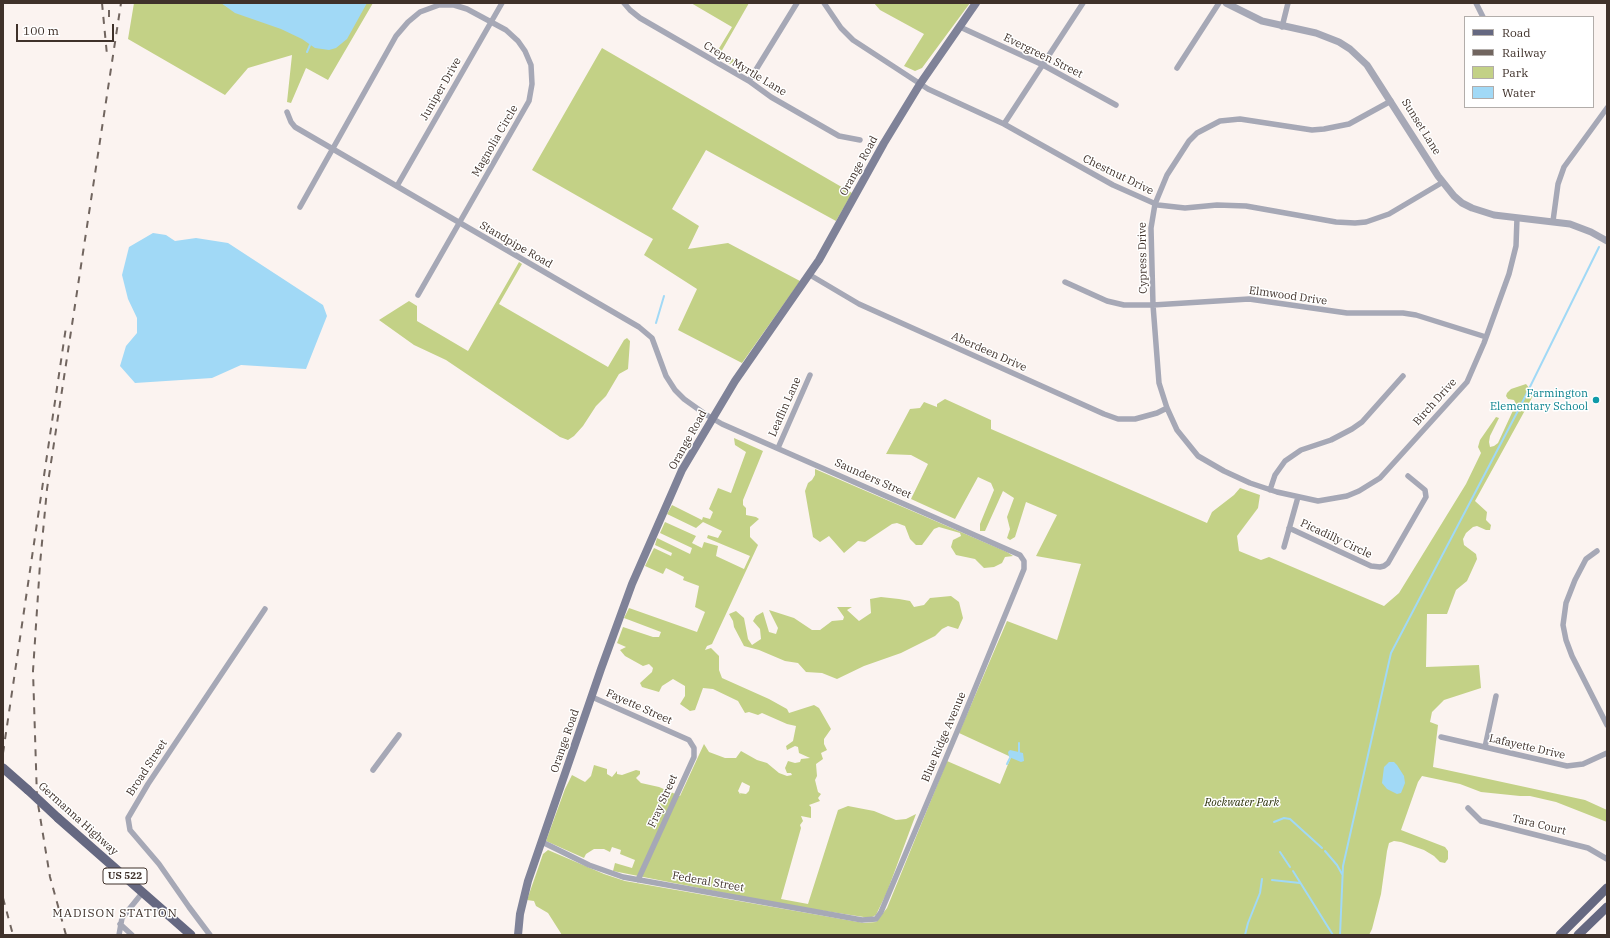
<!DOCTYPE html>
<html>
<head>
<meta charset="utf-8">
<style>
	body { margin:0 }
	#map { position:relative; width:1610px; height:938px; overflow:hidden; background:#fbf3f0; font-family:"IBM Plex Serif",serif }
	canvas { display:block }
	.frame { position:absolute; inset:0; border:4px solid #3f312a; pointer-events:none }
	.legend { position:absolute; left:1464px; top:16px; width:130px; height:92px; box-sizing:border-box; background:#fff; border:1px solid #b2adaa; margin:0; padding:5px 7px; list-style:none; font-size:12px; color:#3f312a }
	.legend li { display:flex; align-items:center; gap:8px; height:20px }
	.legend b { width:20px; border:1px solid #b2adaa }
	.scale { position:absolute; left:16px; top:24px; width:98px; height:18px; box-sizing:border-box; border:2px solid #3f312a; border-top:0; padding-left:5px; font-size:12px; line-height:14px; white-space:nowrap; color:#3f312a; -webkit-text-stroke:3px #fff; paint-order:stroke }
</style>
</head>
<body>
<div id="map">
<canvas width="1610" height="938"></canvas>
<div class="frame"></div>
<ul class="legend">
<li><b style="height:5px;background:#656881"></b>Road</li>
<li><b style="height:5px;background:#71655f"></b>Railway</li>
<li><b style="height:11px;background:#c3d186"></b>Park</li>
<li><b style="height:11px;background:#a1d9f6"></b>Water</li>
</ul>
<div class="scale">100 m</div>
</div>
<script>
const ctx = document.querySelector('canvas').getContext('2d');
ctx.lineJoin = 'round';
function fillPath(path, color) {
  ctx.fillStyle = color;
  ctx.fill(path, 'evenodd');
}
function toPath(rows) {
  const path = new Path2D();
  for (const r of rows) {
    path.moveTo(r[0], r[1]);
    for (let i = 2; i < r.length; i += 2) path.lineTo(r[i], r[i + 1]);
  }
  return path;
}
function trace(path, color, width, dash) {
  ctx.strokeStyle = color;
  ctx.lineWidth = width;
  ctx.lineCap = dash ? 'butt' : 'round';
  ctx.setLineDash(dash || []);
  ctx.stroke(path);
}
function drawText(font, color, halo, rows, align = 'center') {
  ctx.font = font + ' "IBM Plex Serif",serif';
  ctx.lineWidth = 3;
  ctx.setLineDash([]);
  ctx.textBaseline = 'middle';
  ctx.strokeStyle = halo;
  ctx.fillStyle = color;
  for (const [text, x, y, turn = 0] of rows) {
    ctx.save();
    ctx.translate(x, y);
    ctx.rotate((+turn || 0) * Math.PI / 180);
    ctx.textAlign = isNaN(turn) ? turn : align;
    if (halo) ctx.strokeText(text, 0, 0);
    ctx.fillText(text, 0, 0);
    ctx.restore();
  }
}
fillPath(toPath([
	[134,3,373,3,328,80,306,68,291,103,287,102,292,55,248,68,225,95,128,39],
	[691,3,749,3,721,52,750,70,742,71,715,55,732,27],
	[874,3,881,4,970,3,922,68,915,71,904,66,924,34,880,10],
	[602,48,852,193,836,221,706,150,672,209,699,226,688,249,728,243,800,281,742,363,678,330,697,289,644,255,653,239,532,170],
	[519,262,522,264,499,304,608,367,624,340,627,338,630,341,628,369,619,374,606,396,596,406,583,426,574,436,568,440,560,437,446,360,414,345,379,320,409,301,417,306,417,321,468,351],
	[1526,384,1534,394,1475,501,1487,512,1486,520,1491,525,1490,530,1486,530,1477,526,1473,527,1466,533,1463,539,1464,545,1476,554,1477,559,1467,581,1456,590,1447,614,1427,614,1426,667,1479,665,1481,688,1444,700,1432,712,1430,722,1438,725,1433,767,1585,800,1607,810,1607,822,1556,802,1530,796,1520,796,1481,792,1460,784,1422,776,1418,782,1401,830,1445,847,1448,851,1448,859,1445,863,1440,862,1434,856,1424,850,1401,842,1394,841,1389,843,1387,851,1381,894,1372,929,1369,935,562,935,548,913,536,906,534,901,527,900,543,854,548,850,604,874,625,881,864,923,876,922,887,908,947,761,1000,784,1011,757,959,733,1007,621,1057,640,1081,564,1036,556,1057,515,1026,502,1015,537,1010,540,1007,538,1010,529,1007,517,1014,498,1003,491,985,531,980,531,980,524,994,490,991,483,978,477,955,519,911,499,928,464,911,455,886,454,910,409,920,408,924,402,937,407,937,404,945,399,991,420,991,429,1207,523,1212,512,1234,495,1240,488,1260,495,1258,508,1237,536,1239,551,1261,560,1269,557,1384,606,1399,593,1466,484,1481,453,1478,447,1480,440,1496,417,1499,418,1490,436,1489,442,1490,447,1494,446,1498,443,1516,404,1514,400,1508,399,1506,396,1507,393,1511,389],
	[734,438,763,451,743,500,743,505,746,508,746,515,756,517,759,519,750,527,750,537,758,545,712,644,707,646,705,650,711,648,719,656,719,670,722,678,769,699,787,709,789,713,814,705,819,708,831,729,824,739,824,744,827,750,821,753,823,759,816,764,817,776,815,780,818,792,821,794,818,798,820,801,809,805,811,807,811,818,801,816,803,821,800,825,801,828,781,899,808,904,838,810,848,806,874,811,896,820,906,819,916,814,887,892,876,915,870,918,780,904,613,871,615,863,632,868,635,860,620,854,621,850,612,847,610,852,604,849,594,849,586,854,584,858,546,841,565,789,572,775,585,782,591,776,594,765,607,769,607,774,612,777,617,771,617,774,622,775,636,770,640,771,640,774,636,778,641,783,659,787,680,796,704,744,709,752,725,758,736,758,741,751,757,760,767,763,779,773,787,776,792,775,791,773,787,773,785,768,788,761,795,763,800,762,801,759,810,758,799,753,798,747,795,746,787,750,786,746,793,741,796,726,787,724,762,713,758,715,749,712,745,713,738,701,713,689,703,688,695,710,690,711,680,704,685,696,685,686,673,679,662,686,659,692,642,687,640,683,652,672,653,668,649,664,643,666,625,656,620,650,626,647,617,643,623,627,653,637,659,637,661,632,624,618,629,608,697,632,705,612,695,607,699,586,683,580,684,577,666,568,663,574,645,566,654,548,671,556,672,553,655,545,657,538,690,554,692,548,660,533,665,522,696,536,692,543,702,548,704,542,718,546,716,556,744,569,750,556,707,538,708,535,718,538,722,531,703,522,696,528,667,514,672,505,702,520,703,517,710,519,713,512,709,509,718,488,731,493,746,452,735,445],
	[742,782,750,786,749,791,746,794,739,793,741,795,738,791],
	[815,469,1007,552,1013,556,1005,557,1002,563,994,567,984,568,975,559,956,555,951,547,953,540,961,536,960,533,939,527,934,529,922,545,916,545,910,539,905,526,897,523,892,524,865,542,858,541,844,553,829,536,820,542,813,537,805,491,808,483,812,480,815,475],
	[951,596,959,602,963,618,958,629,948,626,942,629,935,636,901,653,864,666,837,679,822,673,806,672,798,663,785,661,759,650,744,646,734,627,733,621,729,614,736,611,744,618,748,639,752,645,761,639,760,629,753,621,756,616,763,612,769,632,776,634,778,628,769,610,794,618,812,630,820,630,832,621,843,620,844,617,837,607,852,607,847,610,859,621,871,613,870,599,881,597,899,599,910,601,914,607,924,605,930,598]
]), '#c3d186');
fillPath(toPath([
	[221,3,367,3,347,39,336,48,329,50,315,48,302,39,281,29,235,13],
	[153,233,166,235,175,241,196,238,228,243,323,305,327,316,306,369,241,365,212,378,135,383,120,366,126,346,137,333,137,318,128,299,122,275,129,247],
	[1010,750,1023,753,1024,761,1021,762,1009,757,1008,752],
	[1389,762,1394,762,1397,765,1404,776,1405,783,1401,793,1397,794,1387,789,1382,783,1384,767]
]), '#a1d9f6');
trace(toPath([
	[307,52,310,45],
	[656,323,664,296],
	[1019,752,1019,743],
	[1007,764,1010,758],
	[1274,822,1284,818,1290,819,1322,848],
	[1325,851,1337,865,1342,874],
	[1280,852,1290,867],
	[1293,871,1333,935],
	[1272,880,1300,883],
	[1245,935,1248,923,1260,893,1262,879],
	[1340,935,1343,866,1391,653,1521,405,1599,247]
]), '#a1d9f6', 2);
trace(toPath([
	[624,3,630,10,640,18,749,81,771,97,839,136,860,140],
	[824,3,841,28,853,40,928,89,1004,124,1113,185,1158,205,1185,208,1217,205,1246,206,1336,222,1355,223,1366,222,1389,214,1443,182],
	[1476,3,1483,17],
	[960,27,1043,65,1116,105],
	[1282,27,1288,3],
	[1177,68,1219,3],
	[749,81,797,3],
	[1391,101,1349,124,1324,129,1312,130,1240,119,1220,121,1197,133,1189,141,1167,175,1155,204,1151,228,1153,305,1159,383,1167,408,1177,430,1198,456,1224,471,1250,483,1277,492,1318,501,1347,496,1359,491,1380,478,1467,382,1484,343,1509,274,1516,246,1517,218],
	[287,112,291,122,295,127,639,327,652,338,666,376,675,390,684,399,705,414,722,424,1020,555,1024,561,1024,569,962,720,881,912,876,919,862,920,623,877,589,865,542,842],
	[1004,124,1083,3],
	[397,186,502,3],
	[300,207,396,36,408,22,420,12,439,5,454,5,467,9,506,30,518,41,525,51,531,65,532,84,529,101,418,295],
	[1553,221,1558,184,1564,167,1607,108],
	[810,275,859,304,1104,414,1118,419,1135,419,1157,413,1167,408],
	[1065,282,1107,301,1124,305,1153,305,1249,299,1347,313,1403,313,1416,315,1486,337],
	[778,448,810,375],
	[1270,490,1275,475,1285,461,1301,450,1331,440,1352,429,1362,422,1403,376],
	[1289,528,1371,566,1380,567,1384,566,1388,563,1426,497,1425,490,1408,476],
	[1284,547,1298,497],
	[1597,551,1586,559,1575,580,1566,603,1563,625,1566,640,1572,656,1607,725],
	[592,697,689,740,694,748,694,757,638,880],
	[1441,737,1567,766,1583,764,1607,753],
	[1485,747,1496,696],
	[373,770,399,735],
	[1468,808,1481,821,1588,848,1607,859],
	[120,924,132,935],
	[119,935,122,918,143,892],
	[210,935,189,907,159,864,130,830,128,818,148,784,265,609]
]), '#a6a8b6', 5.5);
trace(toPath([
	[1226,3,1262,21,1316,33,1339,42,1350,49,1367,65,1438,176,1454,196,1462,203,1472,208,1494,215,1570,224,1591,232,1607,241]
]), '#a6a8b6', 7);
trace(toPath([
	[518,935,520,914,528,881,601,669,632,584,682,470,735,381,819,260,884,143,920,84,976,3]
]), '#7f8298', 8);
trace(toPath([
	[3,768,28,790],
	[58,818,191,935],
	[1560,935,1607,888],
	[1578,935,1607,907]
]), '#656881', 9);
trace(toPath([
	[102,3,107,55],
	[109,17,109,3],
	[3,753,66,327],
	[3,898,13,935],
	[66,935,50,877,37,798,33,671,40,564,47,489,121,3]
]), '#71655f', 2, [7, 7]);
trace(toPath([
	[28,790,58,818]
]), '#656881', 9);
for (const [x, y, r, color] of [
	[1596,400,4,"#0f9aa8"]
]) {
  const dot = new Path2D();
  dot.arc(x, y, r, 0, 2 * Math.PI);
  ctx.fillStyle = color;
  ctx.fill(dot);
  trace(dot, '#fff', 1.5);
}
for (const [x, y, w] of [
	[125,876,44]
]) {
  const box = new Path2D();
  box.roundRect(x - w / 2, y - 8, w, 16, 3);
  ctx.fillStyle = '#fff';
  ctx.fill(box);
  trace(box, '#3f312a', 1);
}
drawText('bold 10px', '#3f312a', null, [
	["US 522",125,876]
]);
drawText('11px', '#3f312a', '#fff', [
	["Evergreen Street",1043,56,26],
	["Crepe Myrtle Lane",745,69,31],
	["Juniper Drive",441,89,-60],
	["Sunset Lane",1421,127,58],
	["Magnolia Circle",495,141,-60],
	["Orange Road",859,166,-61],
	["Chestnut Drive",1118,175,26],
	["Standpipe Road",516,245,30],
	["Cypress Drive",1143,258,-91],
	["Elmwood Drive",1288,296,8],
	["Aberdeen Drive",989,352,24],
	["Birch Drive",1435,402,-48],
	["Leaflin Lane",785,407,-66],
	["Orange Road",688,440,-61],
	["Saunders Street",873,479,24],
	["Picadilly Circle",1336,539,25],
	["Fayette Street",639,707,24],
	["Blue Ridge Avenue",944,737,-67],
	["Orange Road",565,741,-71],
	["Lafayette Drive",1527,747,13],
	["Broad Street",147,768,-57],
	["Fray Street",663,801,-66],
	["Germanna Highway",78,819,42],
	["Tara Court",1539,825,14],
	["Federal Street",708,882,10]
]);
drawText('11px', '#0d838f', '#fff', [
	["Farmington",1588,394],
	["Elementary School",1588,407]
], 'right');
drawText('italic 11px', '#2b310a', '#fff', [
	["Rockwater Park",1242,803]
]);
ctx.letterSpacing = '1px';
drawText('12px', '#3f312a', '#fff', [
	["MADISON STATION",115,914]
]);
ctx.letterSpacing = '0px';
</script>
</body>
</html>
